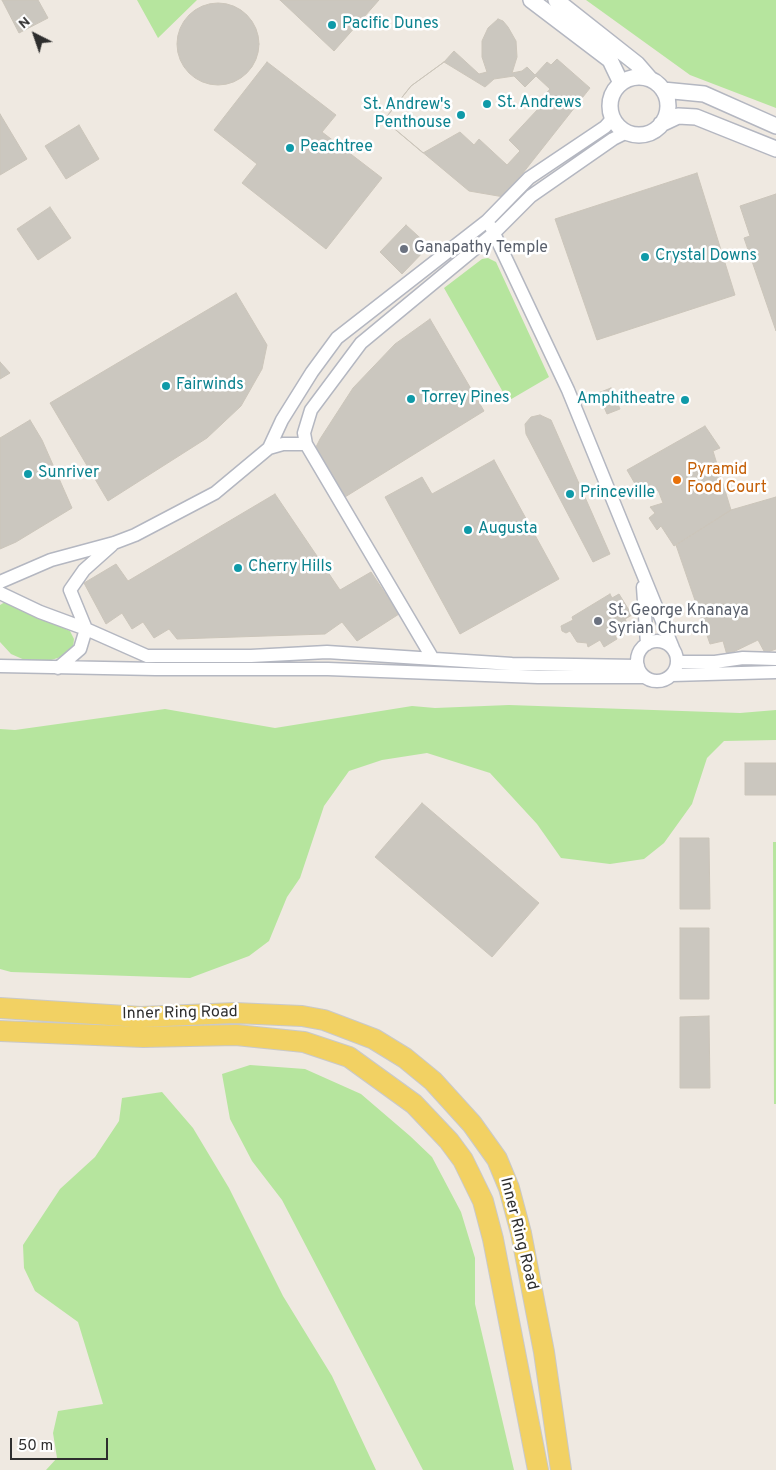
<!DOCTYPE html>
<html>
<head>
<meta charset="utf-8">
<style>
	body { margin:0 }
	#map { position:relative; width:776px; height:1470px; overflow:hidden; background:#efe9e1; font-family:Overpass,sans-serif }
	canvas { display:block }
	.north { position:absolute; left:10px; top:10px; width:50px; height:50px; -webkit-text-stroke:4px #fff; paint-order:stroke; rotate:319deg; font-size:14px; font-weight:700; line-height:20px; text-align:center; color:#2e2e2e }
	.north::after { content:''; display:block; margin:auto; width:18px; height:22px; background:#2e2e2e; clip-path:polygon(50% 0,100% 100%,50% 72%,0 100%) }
	.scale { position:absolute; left:10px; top:1438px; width:98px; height:22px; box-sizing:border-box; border:2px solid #2e2e2e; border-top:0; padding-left:6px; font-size:15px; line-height:18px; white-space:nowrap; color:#2e2e2e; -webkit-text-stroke:4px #fff; paint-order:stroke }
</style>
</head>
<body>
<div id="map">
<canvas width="776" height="1470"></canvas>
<div class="north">N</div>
<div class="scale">50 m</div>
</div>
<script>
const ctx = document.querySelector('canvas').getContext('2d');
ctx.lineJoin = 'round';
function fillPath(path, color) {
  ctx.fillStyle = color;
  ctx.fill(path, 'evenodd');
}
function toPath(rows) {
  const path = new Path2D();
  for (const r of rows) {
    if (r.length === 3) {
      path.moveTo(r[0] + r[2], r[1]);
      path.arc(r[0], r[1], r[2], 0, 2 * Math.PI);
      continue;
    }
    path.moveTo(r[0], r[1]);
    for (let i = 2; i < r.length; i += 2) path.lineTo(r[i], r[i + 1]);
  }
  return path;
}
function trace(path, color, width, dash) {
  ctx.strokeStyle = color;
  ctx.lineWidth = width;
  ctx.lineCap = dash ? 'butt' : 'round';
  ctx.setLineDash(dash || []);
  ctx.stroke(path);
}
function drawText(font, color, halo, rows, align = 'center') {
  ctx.font = font + ' Overpass,sans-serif';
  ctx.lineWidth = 5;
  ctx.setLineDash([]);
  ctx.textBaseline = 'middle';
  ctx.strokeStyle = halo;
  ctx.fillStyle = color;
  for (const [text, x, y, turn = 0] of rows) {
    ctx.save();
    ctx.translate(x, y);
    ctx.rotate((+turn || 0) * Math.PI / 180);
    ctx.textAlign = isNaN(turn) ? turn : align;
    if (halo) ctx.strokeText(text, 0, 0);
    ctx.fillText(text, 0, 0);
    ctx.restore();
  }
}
fillPath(toPath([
	[137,0,197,0,158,38],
	[586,0,776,0,776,108,690,75],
	[488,258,496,262,549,377,508,401,444,288,482,259],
	[5,602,70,631,74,639,73,648,67,655,45,662,27,661,11,654,0,642,0,605],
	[509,705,740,713,776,710,776,740,724,741,707,758,692,804,664,843,644,859,610,864,561,858,537,824,490,773,427,753,382,760,349,771,324,806,300,878,287,897,269,941,249,956,190,978,11,972,0,969,0,729,15,730,165,709,275,728,412,706,435,708],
	[773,842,776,842,776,1104,774,1104],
	[250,1065,305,1069,361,1094,410,1136,432,1157,461,1212,475,1258,475,1304,514,1470,423,1470,282,1200,252,1161,230,1119,222,1074],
	[162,1092,193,1128,229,1188,283,1296,332,1376,376,1470,46,1470,57,1458,53,1433,58,1411,103,1404,78,1322,35,1291,24,1268,23,1245,60,1189,95,1157,119,1121,122,1098]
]), '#b6e59e');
const building = toPath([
	[2,0,38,0,48,18,19,33,2,0],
	[280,0,379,0,334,51,280,0],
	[218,44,41],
	[498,19,503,21,508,27,516,41,517,57,512,73,522,71,527,67,535,75,547,62,551,65,557,59,590,88,504,197,469,191,384,120,411,86,444,62,454,51,479,74,487,72,482,57,482,41,488,28,498,19],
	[267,62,336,115,322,132,382,178,326,249,242,183,257,164,214,130,267,62],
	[444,62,485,87,494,79,514,76,525,87,536,76,550,89,535,106,538,109,509,140,520,151,507,165,479,139,474,145,460,132,423,153,384,120,411,86,444,62],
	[0,114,27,159,0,175,0,114],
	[79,125,99,159,66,179,45,146,79,125],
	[697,173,735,295,597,340,555,219,697,173],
	[776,194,776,331,744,238,750,236,740,206,776,194],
	[50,207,71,238,38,260,17,229,50,207],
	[406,225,429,246,402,274,380,252,406,225],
	[236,293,267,345,262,369,241,406,207,438,108,501,50,403,236,293],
	[430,319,484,411,345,497,315,449,320,439,353,388,395,344,430,319],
	[0,362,10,373,0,379,0,362],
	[611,388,620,409,607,414,598,393,611,388],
	[540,415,551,420,610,554,593,562,526,434,525,424,531,417,540,415],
	[30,420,42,440,72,508,16,542,0,549,0,438,30,420],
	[705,426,720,448,713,451,731,510,674,546,661,526,657,530,649,518,655,513,650,507,663,503,658,490,641,494,627,470,705,426],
	[494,460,559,579,460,634,385,497,422,477,432,494,494,460],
	[275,494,340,590,371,572,399,614,357,641,342,622,325,634,177,639,169,629,154,638,143,622,132,629,122,613,106,624,84,583,116,564,128,581,275,494],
	[776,497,776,649,765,653,758,640,727,655,723,641,710,644,676,545,731,510,776,497],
	[610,594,612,598,619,594,632,615,625,619,627,623,613,632,617,639,604,647,600,640,588,647,587,643,577,642,570,631,566,633,562,631,561,626,573,620,572,617,610,594],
	[745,763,776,763,776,795,745,795,745,763],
	[422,803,539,903,492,957,375,857,422,803],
	[680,838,709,838,710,909,680,909,680,838],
	[680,928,709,928,709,999,680,999,680,928],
	[709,1016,710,1088,680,1088,680,1017,709,1016]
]);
fillPath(building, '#cbc7bf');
trace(building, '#cbc5ba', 1);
const minor = toPath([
	[491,227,568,390,673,648],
	[269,448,282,420,312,372,337,338,487,221,529,178,605,127,613,118],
	[0,582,51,560,114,543,135,535,215,493,269,448,283,444,306,444],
	[643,587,647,644],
	[0,593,40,612,86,629,147,656,251,656,327,652,512,664,638,666],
	[657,661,20],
	[433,659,306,444,304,433,311,410,361,343,494,233,531,196,613,139,627,132],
	[677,662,715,662,743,658,776,659],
	[0,666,156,669,328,669,538,677,645,677],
	[58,668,80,649,86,629,70,590,84,570,112,545],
	[672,675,776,672]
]);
const tertiary = toPath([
	[531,0,610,60,621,83],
	[556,0,637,64,650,79],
	[639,106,29],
	[663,90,704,94,776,126],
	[661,124,678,116,696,117,776,149]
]);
const primary = toPath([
	[0,1008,141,1017,235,1013,302,1016,324,1020,374,1039,405,1058,433,1081,472,1124,497,1159,509,1188,521,1233,544,1352,561,1470],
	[0,1031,143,1037,236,1035,304,1042,349,1057,414,1104,449,1141,463,1160,483,1201,493,1239,538,1470]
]);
trace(minor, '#b4b7c1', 15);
trace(tertiary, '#b4b7c1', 18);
trace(primary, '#c9c9c9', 22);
trace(minor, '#fff', 12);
trace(tertiary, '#fff', 15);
trace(primary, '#f2d163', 20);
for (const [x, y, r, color] of [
	[332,25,5,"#0f9aa8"],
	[487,104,5,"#0f9aa8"],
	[461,115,5,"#0f9aa8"],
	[290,148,5,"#0f9aa8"],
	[404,249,5,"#6b7280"],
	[645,257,5,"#0f9aa8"],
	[166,386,5,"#0f9aa8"],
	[411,399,5,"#0f9aa8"],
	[685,400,5,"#0f9aa8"],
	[28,474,5,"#0f9aa8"],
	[677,480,5,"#e8710a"],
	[570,494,5,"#0f9aa8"],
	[468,530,5,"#0f9aa8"],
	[238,568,5,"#0f9aa8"],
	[598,621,5,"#6b7280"]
]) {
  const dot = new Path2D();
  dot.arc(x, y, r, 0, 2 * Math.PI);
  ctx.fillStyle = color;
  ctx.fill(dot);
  trace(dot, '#fff', 2);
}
drawText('16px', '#0d838f', '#fff', [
	["Pacific Dunes",342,25],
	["St. Andrews",497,104],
	["St. Andrew's",451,106,"right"],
	["Penthouse",451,124,"right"],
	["Peachtree",300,148],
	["Crystal Downs",655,257],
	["Fairwinds",176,386],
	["Torrey Pines",421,399],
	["Amphitheatre",675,400,"right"],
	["Sunriver",38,474],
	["Princeville",580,494],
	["Augusta",478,530],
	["Cherry Hills",248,568]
], 'left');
drawText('16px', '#5b616d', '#fff', [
	["Ganapathy Temple",414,249],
	["St. George Knanaya",608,612],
	["Syrian Church",608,630]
], 'left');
drawText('16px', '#c56008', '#fff', [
	["Pyramid",687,471],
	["Food Court",687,489]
], 'left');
drawText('16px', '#2e2e2e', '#fff', [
	["Inner Ring Road",180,1014,-1],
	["Inner Ring Road",518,1234,76]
]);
</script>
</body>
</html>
